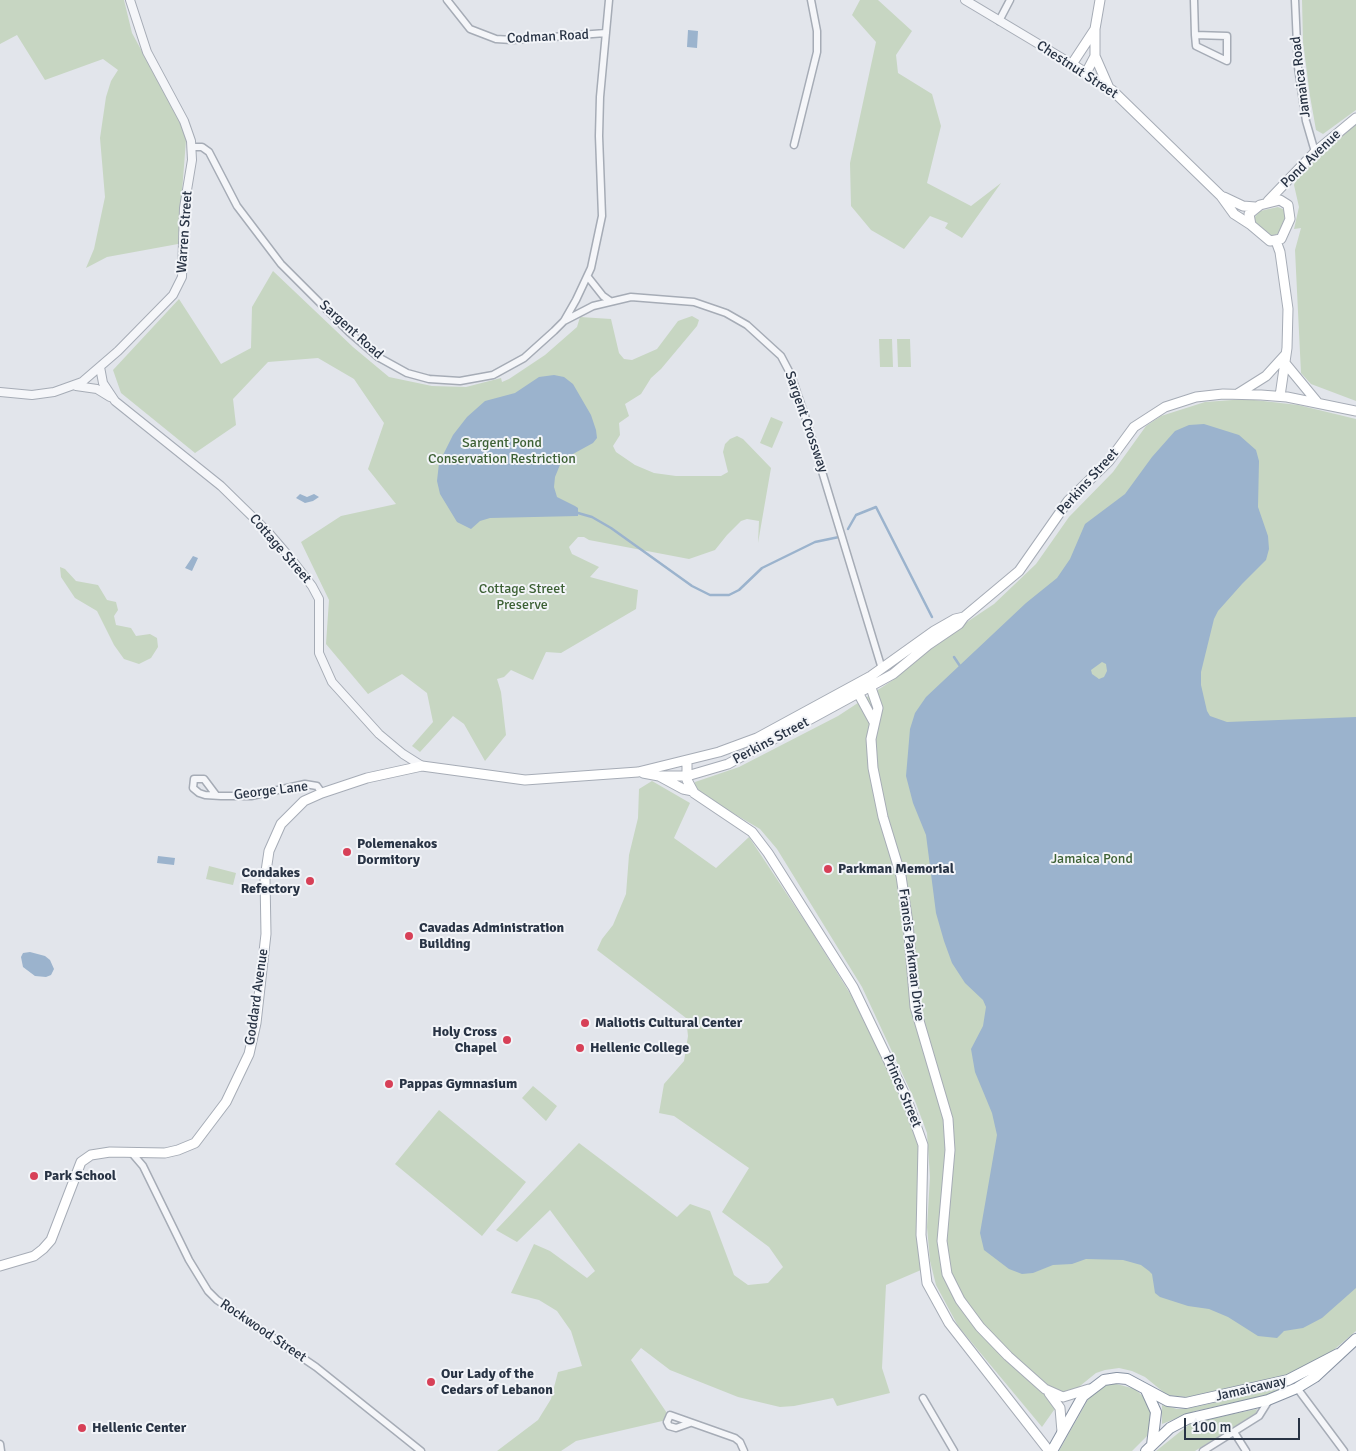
<!DOCTYPE html>
<html>
<head>
<meta charset="utf-8">
<style>
	body { margin:0 }
	#map { position:relative; width:1356px; height:1451px; overflow:hidden; background:#e2e5eb; font-family:Signika,sans-serif }
	canvas { display:block }
	.scale { position:absolute; left:1184px; top:1418px; width:116px; height:22px; box-sizing:border-box; border:2px solid #283344; border-top:0; padding-left:6px; font-size:15px; line-height:18px; white-space:nowrap; color:#283344; -webkit-text-stroke:4px #f2f4f8; paint-order:stroke }
</style>
</head>
<body>
<div id="map">
<canvas width="1356" height="1451"></canvas>
<div class="scale">100 m</div>
</div>
<script>
const ctx = document.querySelector('canvas').getContext('2d');
ctx.lineJoin = 'round';
function fillPath(path, color) {
  ctx.fillStyle = color;
  ctx.fill(path, 'evenodd');
}
function toPath(rows) {
  const path = new Path2D();
  for (const r of rows) {
    path.moveTo(r[0], r[1]);
    for (let i = 2; i < r.length; i += 2) path.lineTo(r[i], r[i + 1]);
  }
  return path;
}
function trace(path, color, width, dash) {
  ctx.strokeStyle = color;
  ctx.lineWidth = width;
  ctx.lineCap = dash ? 'butt' : 'round';
  ctx.setLineDash(dash || []);
  ctx.stroke(path);
}
function drawText(font, color, halo, rows, align = 'center') {
  ctx.font = font + ' Signika,sans-serif';
  ctx.lineWidth = 4;
  ctx.setLineDash([]);
  ctx.textBaseline = 'middle';
  ctx.strokeStyle = halo;
  ctx.fillStyle = color;
  for (const [text, x, y, turn = 0] of rows) {
    ctx.save();
    ctx.translate(x, y);
    ctx.rotate((+turn || 0) * Math.PI / 180);
    ctx.textAlign = isNaN(turn) ? turn : align;
    if (halo) ctx.strokeText(text, 0, 0);
    ctx.fillText(text, 0, 0);
    ctx.restore();
  }
}
fillPath(toPath([
	[0,0,124,0,132,33,181,123,186,140,178,244,107,257,86,268,94,249,105,197,100,138,106,97,111,81,118,70,103,59,45,80,17,35,0,44],
	[860,0,878,0,912,31,896,55,898,73,932,94,941,126,927,183,971,206,1001,183,962,238,945,228,948,223,930,216,904,249,871,230,851,206,850,163,876,42,852,15],
	[1302,0,1356,0,1356,110,1323,134,1316,130,1310,96,1303,42],
	[1356,123,1356,401,1311,384,1301,373,1295,250,1301,228,1294,229,1299,207,1294,185,1297,176],
	[1278,207,1285,210,1286,218,1279,234,1269,236,1254,223,1254,218,1260,211],
	[273,271,353,347,389,377,432,386,466,387,501,378,502,382,509,379,545,355,577,327,580,317,611,319,619,353,624,359,632,360,657,349,678,321,692,316,699,320,697,326,661,369,651,378,641,394,625,404,629,416,619,423,620,435,613,446,616,452,635,465,654,473,676,476,721,476,728,472,723,452,725,444,730,439,737,436,743,439,771,468,758,543,759,521,747,519,741,521,727,535,715,550,689,559,589,540,584,537,578,537,569,547,572,554,599,567,590,577,638,590,636,609,561,653,546,652,533,680,511,670,504,677,497,679,501,692,506,735,485,761,464,724,453,716,420,752,412,746,433,722,427,693,402,674,368,694,326,644,329,600,301,542,341,516,396,504,368,469,384,423,354,379,318,358,268,362,233,399,236,425,195,453,121,393,113,370,179,299,221,364,251,348,252,307],
	[879,339,892,339,893,367,880,367],
	[897,339,910,339,911,367,898,367],
	[1246,399,1298,405,1356,419,1356,1331,1329,1354,1294,1373,1187,1397,1167,1395,1145,1377,1132,1371,1119,1368,1105,1370,1096,1373,1075,1390,1066,1393,1042,1427,958,1326,936,1285,930,1261,927,1227,930,1177,927,1133,915,1101,862,987,777,849,760,829,702,795,695,787,695,782,739,767,838,716,893,680,934,644,994,604,1036,564,1069,517,1113,472,1146,426,1161,416,1205,402],
	[771,417,783,422,772,448,760,443],
	[60,567,65,569,76,581,98,585,107,600,116,602,118,610,114,616,116,625,131,628,136,636,150,634,157,638,158,647,151,658,139,664,124,659,114,645,97,611,75,598,61,577],
	[652,781,690,803,674,838,716,868,749,837,810,929,851,995,907,1108,915,1133,919,1151,918,1235,921,1270,886,1285,882,1368,890,1393,837,1406,833,1398,794,1406,780,1407,738,1397,670,1370,641,1348,631,1360,671,1419,576,1441,561,1451,497,1451,538,1420,551,1399,558,1372,582,1366,571,1331,557,1311,539,1300,511,1293,534,1244,550,1251,587,1278,595,1271,550,1210,517,1242,496,1230,579,1143,677,1217,690,1204,710,1211,734,1275,748,1285,768,1283,783,1267,769,1247,722,1212,749,1168,674,1116,659,1113,664,1084,684,1061,688,1036,686,1018,597,950,602,939,613,925,626,894,629,855,638,818,639,789],
	[209,866,236,873,233,885,206,879],
	[533,1086,557,1106,546,1121,522,1098],
	[439,1110,526,1182,482,1236,395,1164],
	[1113,1383,1135,1389,1147,1400,1152,1415,1147,1436,1132,1451,1059,1451,1090,1396,1100,1386],
	[1283,1388,1272,1394,1195,1411,1162,1424,1162,1405,1177,1409,1185,1409],
	[1257,1409,1256,1413,1195,1451,1156,1451,1191,1423]
]), '#c7d6c2');
fillPath(toPath([
	[688,30,698,31,697,48,687,47],
	[554,375,564,377,573,384,591,415,596,430,597,438,593,443,562,460,555,477,554,487,557,497,575,506,578,508,578,516,490,518,480,521,471,529,457,522,440,494,437,481,439,463,453,435,467,417,485,401,515,393,539,377],
	[1204,424,1239,435,1256,450,1259,461,1258,507,1268,536,1269,549,1266,560,1242,584,1218,611,1214,619,1201,672,1201,685,1207,711,1210,716,1227,722,1356,717,1356,1288,1322,1318,1303,1328,1284,1331,1277,1338,1258,1336,1228,1317,1209,1309,1188,1306,1160,1297,1155,1293,1152,1274,1149,1271,1141,1265,1123,1260,1086,1259,1072,1264,1053,1265,1033,1273,1022,1274,1009,1269,984,1250,980,1233,997,1135,992,1113,975,1072,971,1049,983,1026,986,1007,983,1000,965,983,952,963,944,941,936,913,926,835,913,803,906,776,910,729,915,713,926,697,1026,603,1057,578,1070,559,1085,524,1125,494,1152,457,1175,431,1189,425],
	[1102,662,1106,664,1107,671,1104,677,1099,679,1092,674,1091,670],
	[300,494,307,497,314,494,319,497,313,501,305,503,296,498],
	[193,556,198,558,192,571,185,568],
	[158,856,175,858,174,865,157,863],
	[30,952,45,956,50,960,54,969,51,975,46,977,35,976,23,967,21,957,23,953]
]), '#9bb3cd');
trace(toPath([
	[578,513,592,517,611,528,692,586,710,595,729,595,739,590,762,568,815,542,839,537],
	[848,529,856,515,876,507,932,617],
	[954,657,960,666]
]), '#9bb3cd', 2.5);
const minor = toPath([
	[447,0,470,29,496,39,512,40,606,33],
	[1194,0,1195,35],
	[1295,0,1298,67,1306,121,1315,152],
	[999,21,1010,0],
	[1195,35,1227,36,1227,61,1196,46,1195,35],
	[794,145,817,52,817,31,811,0],
	[192,147,202,147,209,152,237,206,281,264,349,332,378,357,407,373,429,379,460,381,493,375,524,358,554,331,564,321,576,300,591,268,602,216,599,136,600,97,609,0],
	[588,277,603,296,610,301],
	[564,321,593,306,631,297,694,302,726,313,747,325,781,356,791,375,807,422,882,669],
	[216,795,204,779,194,779,193,788,199,793,205,795,221,796,251,796,305,784,317,786,322,793],
	[131,1152,143,1166,189,1260,208,1291,217,1300,316,1367,421,1451],
	[1297,1388,1344,1451],
	[923,1398,954,1451],
	[690,1423,676,1428,669,1426,667,1422,670,1415,735,1438,740,1442,744,1451],
	[1234,1432,1246,1451],
	[0,1444,1,1451],
	[1203,1451,1259,1416,1269,1400]
]);
const tertiary = toPath([
	[965,0,1072,64],
	[100,367,103,383,115,401,221,486,268,532,292,560,312,586,319,599,319,653,332,682,379,734,403,754,422,766],
	[76,386,97,389,110,397],
	[0,392,32,395,54,392,82,382,118,351,173,295,182,277,184,208,192,160,191,141,184,121,147,52,130,0]
]);
const secondary = toPath([
	[1100,0,1095,29,1072,64,1112,90,1221,196,1234,214,1251,225],
	[1095,56,1109,88],
	[1086,73,1095,56,1095,29],
	[1224,197,1243,206,1255,207],
	[1280,200,1288,205,1290,219,1281,239,1270,241,1251,225,1249,214,1260,205,1280,200],
	[1268,201,1315,152,1356,118],
	[1276,241,1280,252,1288,309,1287,348,1280,396],
	[1285,363,1318,403],
	[1239,393,1266,376,1286,354],
	[869,682,878,708,871,739,873,768,883,817,901,876,908,923,915,1007,948,1119,950,1150,942,1241,947,1274,960,1300,980,1327,1008,1356,1045,1389,1063,1397,1089,1389],
	[856,689,874,722],
	[687,761,687,780,694,793,752,832,768,853,853,987,906,1097,923,1145,921,1235,927,1283,949,1323,1049,1451],
	[643,773,659,776,687,776,728,764,893,674,928,645,959,624,964,617,1019,571,1068,501,1109,461,1134,427,1165,407,1196,397,1223,394,1261,395,1287,397,1356,411],
	[659,776,683,789,693,791],
	[0,1266,34,1256,43,1249,51,1240,81,1162,91,1155,110,1152,165,1153,178,1150,195,1143,226,1102,249,1054,256,1023,266,934,265,878,269,851,281,824,304,801,322,793,367,778,422,766,525,780,638,772,719,752,757,738,871,676,934,631,955,619,964,617],
	[1049,1393,1060,1408,1062,1432]
]);
const trunk = toPath([
	[1146,1390,1156,1412,1152,1445],
	[1052,1451,1083,1396,1104,1380,1117,1378,1127,1379,1168,1401,1186,1403,1288,1380,1338,1354],
	[1146,1451,1170,1428,1187,1419,1268,1400,1297,1388,1315,1377,1356,1339]
]);
trace(minor, '#a6acb6', 9);
trace(tertiary, '#a6acb6', 10);
trace(secondary, '#a6acb6', 11);
trace(trunk, '#8893a3', 12);
trace(minor, '#f5f6f9', 6);
trace(tertiary, '#f5f6f9', 8);
trace(secondary, '#fff', 9);
trace(trunk, '#fff', 10);
for (const [x, y, r, color] of [
	[347,852,5,"#d74057"],
	[828,869,5,"#d74057"],
	[310,881,5,"#d74057"],
	[409,936,5,"#d74057"],
	[585,1023,5,"#d74057"],
	[507,1040,5,"#d74057"],
	[580,1048,5,"#d74057"],
	[389,1084,5,"#d74057"],
	[34,1176,5,"#d74057"],
	[431,1382,5,"#d74057"],
	[82,1428,5,"#d74057"]
]) {
  const dot = new Path2D();
  dot.arc(x, y, r, 0, 2 * Math.PI);
  ctx.fillStyle = color;
  ctx.fill(dot);
  trace(dot, '#f2f4f8', 2);
}
drawText('14px', '#283344', '#f2f4f8', [
	["Codman Road",548,37,-3],
	["Chestnut Street",1077,70,33],
	["Jamaica Road",1301,77,-97],
	["Pond Avenue",1311,159,-44],
	["Warren Street",185,232,-86],
	["Sargent Road",351,330,42],
	["Sargent Crossway",806,422,71],
	["Perkins Street",1088,482,-48],
	["Cottage Street",280,549,49],
	["Perkins Street",771,741,-28],
	["George Lane",271,791,-7],
	["Francis Parkman Drive",911,955,83],
	["Goddard Avenue",257,997,-82],
	["Prince Street",902,1091,67],
	["Rockwood Street",263,1331,34],
	["Jamaicaway",1251,1389,-13]
]);
drawText('14px', '#3d6135', '#f2f4f8', [
	["Sargent Pond",502,443],
	["Conservation Restriction",502,459],
	["Cottage Street",522,589],
	["Preserve",522,605],
	["Jamaica Pond",1092,859]
]);
drawText('bold 14px', '#283344', '#f2f4f8', [
	["Polemenakos",357,844],
	["Dormitory",357,860],
	["Parkman Memorial",838,869],
	["Condakes",300,873,"right"],
	["Refectory",300,889,"right"],
	["Cavadas Administration",419,928],
	["Building",419,944],
	["Maliotis Cultural Center",595,1023],
	["Holy Cross",497,1032,"right"],
	["Chapel",497,1048,"right"],
	["Hellenic College",590,1048],
	["Pappas Gymnasium",399,1084],
	["Park School",44,1176],
	["Our Lady of the",441,1374],
	["Cedars of Lebanon",441,1390],
	["Hellenic Center",92,1428]
], 'left');
</script>
</body>
</html>
